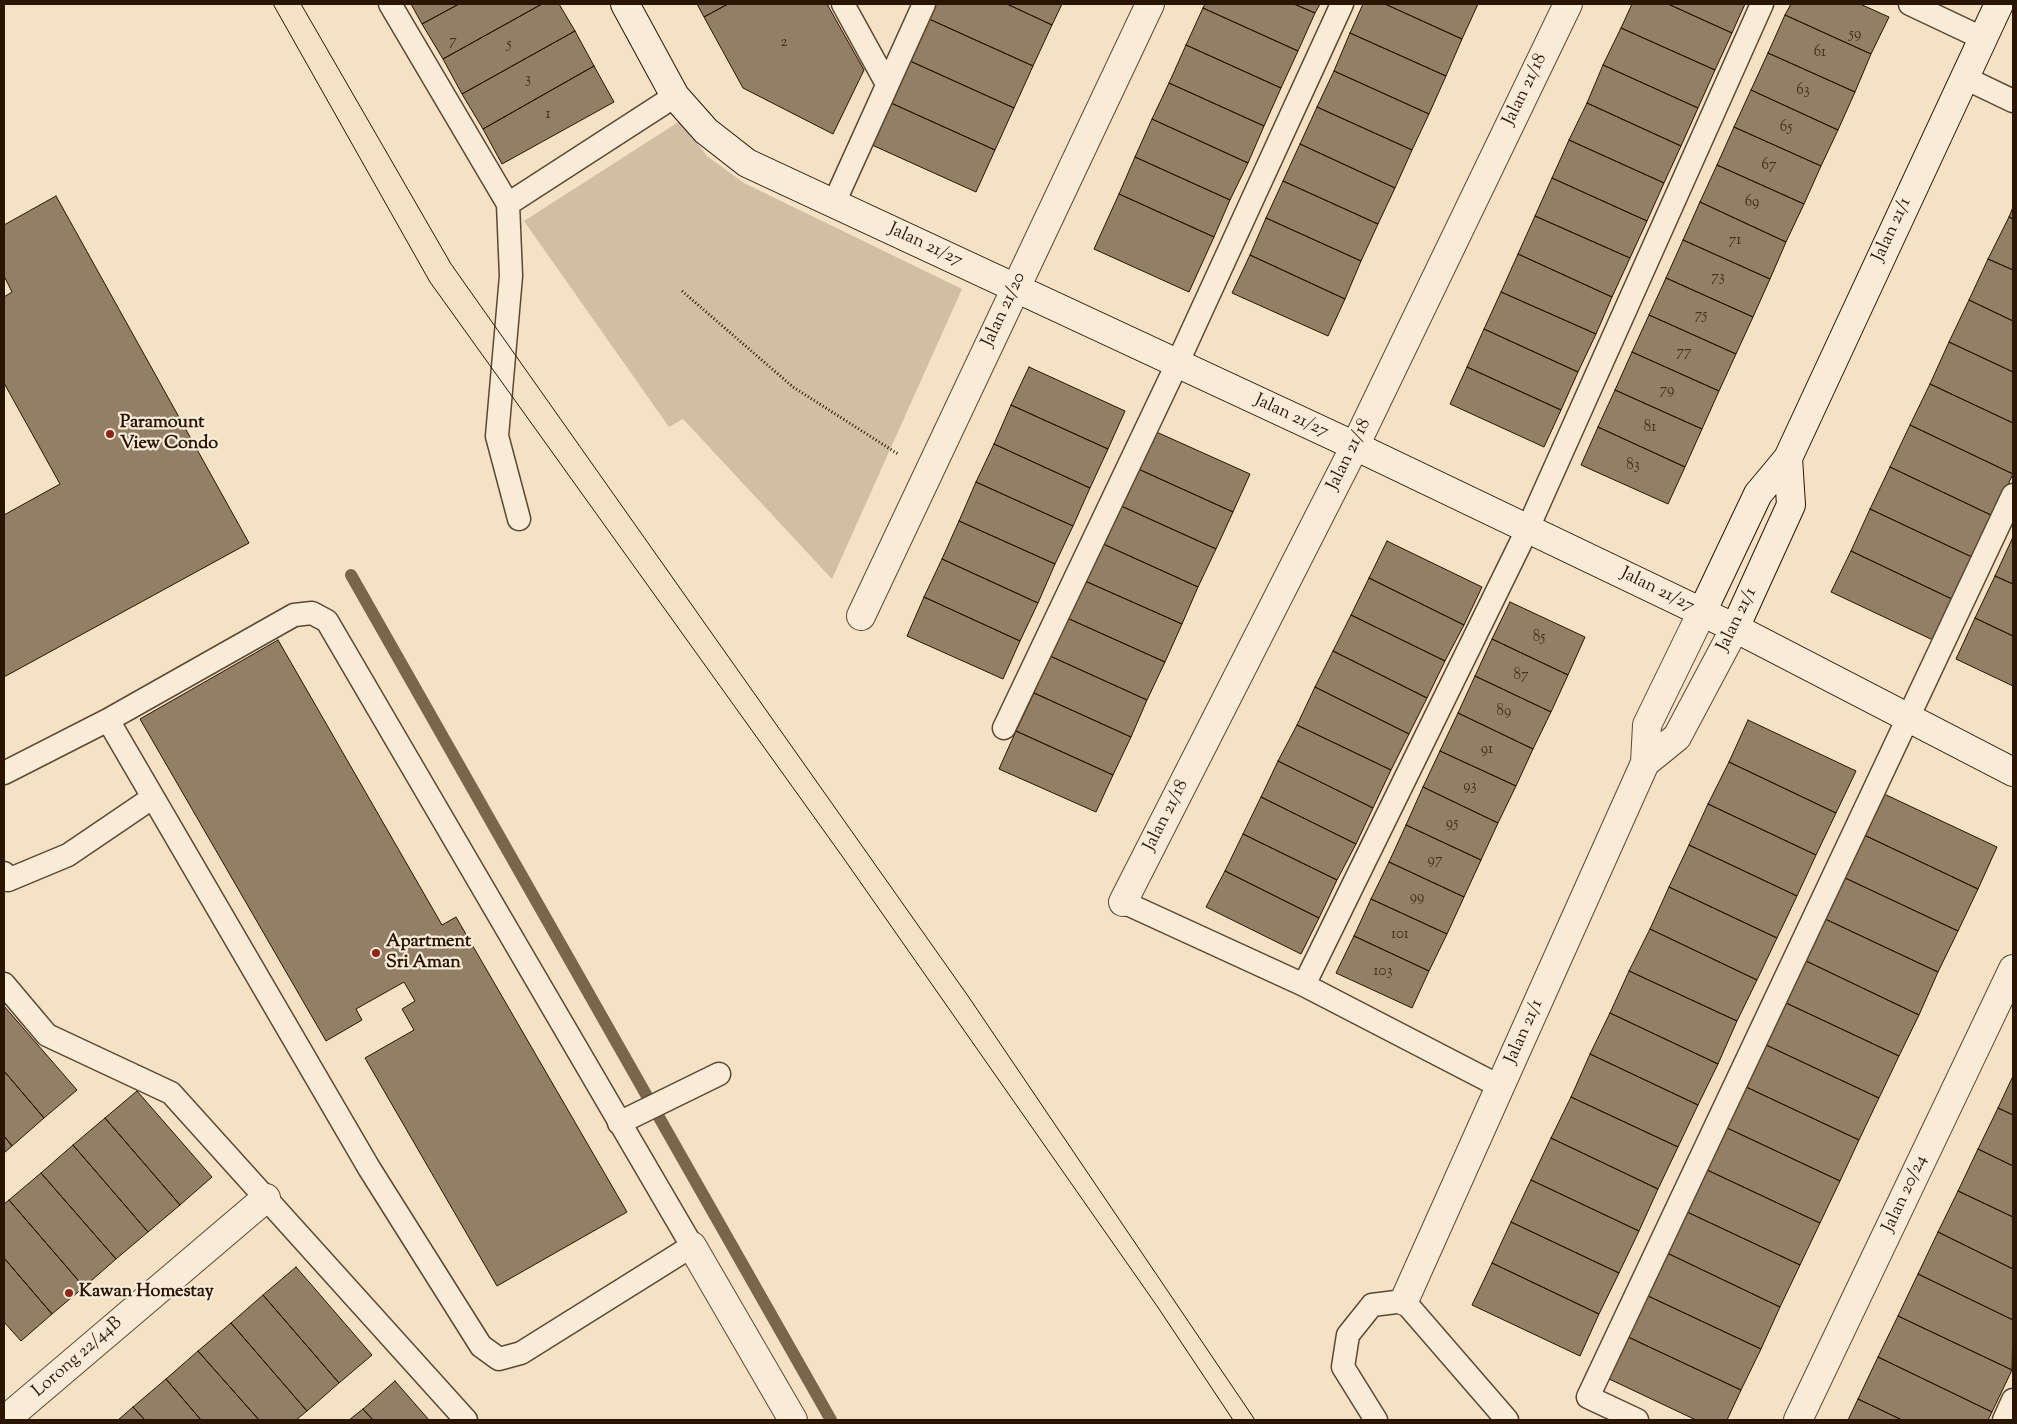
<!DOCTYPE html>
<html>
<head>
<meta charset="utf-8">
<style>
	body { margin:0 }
	#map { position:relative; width:2017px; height:1424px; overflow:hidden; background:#f5e1c4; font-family:"Sorts Mill Goudy",serif }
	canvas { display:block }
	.frame { position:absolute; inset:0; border:5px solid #291500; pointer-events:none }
</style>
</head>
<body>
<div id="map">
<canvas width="2017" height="1424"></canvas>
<div class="frame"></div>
</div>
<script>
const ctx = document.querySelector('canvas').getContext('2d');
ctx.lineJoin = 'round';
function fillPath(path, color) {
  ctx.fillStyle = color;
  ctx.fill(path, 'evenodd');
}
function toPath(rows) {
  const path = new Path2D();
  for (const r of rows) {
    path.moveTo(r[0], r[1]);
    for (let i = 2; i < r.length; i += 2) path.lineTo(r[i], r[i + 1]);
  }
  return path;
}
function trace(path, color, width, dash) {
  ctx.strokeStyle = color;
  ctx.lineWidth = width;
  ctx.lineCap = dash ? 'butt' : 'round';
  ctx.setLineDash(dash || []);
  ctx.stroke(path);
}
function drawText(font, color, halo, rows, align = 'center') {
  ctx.font = font + ' "Sorts Mill Goudy",serif';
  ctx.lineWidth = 4.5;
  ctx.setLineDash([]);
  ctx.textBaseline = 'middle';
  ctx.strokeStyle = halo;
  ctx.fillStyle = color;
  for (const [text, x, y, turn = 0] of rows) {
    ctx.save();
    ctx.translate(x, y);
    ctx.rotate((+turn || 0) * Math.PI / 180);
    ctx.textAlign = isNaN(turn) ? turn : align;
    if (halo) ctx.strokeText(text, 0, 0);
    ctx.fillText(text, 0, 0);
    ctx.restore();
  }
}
fillPath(toPath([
	[680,121,707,156,744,183,962,289,832,579,683,419,669,427,524,221]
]), '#d2bea3');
trace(toPath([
	[351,575,831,1420]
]), '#7a664d', 12);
const building = toPath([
	[411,4,459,4,422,24,411,4],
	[459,4,542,4,443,59,422,24,459,4],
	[542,4,559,4,575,31,462,94,443,59,542,4],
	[697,4,728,4,704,17,697,4],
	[728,4,827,4,864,70,833,134,743,88,704,17,728,4],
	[936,4,1007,4,1052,25,1033,66,929,19,936,4],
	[1007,4,1062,4,1052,25,1007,4],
	[1205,4,1294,4,1315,13,1298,51,1203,8,1205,4],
	[1294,4,1320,4,1315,13,1294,4],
	[1363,4,1385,4,1462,39,1446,76,1350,33,1363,4],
	[1385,4,1478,4,1462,39,1385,4],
	[1632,4,1668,4,1732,33,1715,70,1621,28,1632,4],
	[1668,4,1745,4,1732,33,1668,4],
	[1791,4,1860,4,1889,17,1871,54,1785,15,1791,4],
	[1203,8,1298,51,1281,88,1186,45,1203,8],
	[1785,15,1871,54,1855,92,1768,53,1785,15],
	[929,19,1033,66,1014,108,910,61,929,19],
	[1621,28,1715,70,1698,108,1603,65,1621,28],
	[575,31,594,66,483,129,462,94,575,31],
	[1350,33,1446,76,1429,114,1334,71,1350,33],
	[1186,45,1281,88,1264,126,1169,83,1186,45],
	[1768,53,1855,92,1838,130,1751,90,1768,53],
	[910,61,1014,108,995,150,891,103,910,61],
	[1603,65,1698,108,1681,146,1587,103,1603,65],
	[594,66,614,102,502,164,483,129,594,66],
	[1334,71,1429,114,1412,150,1317,107,1334,71],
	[1169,83,1264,126,1248,163,1152,119,1169,83],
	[1751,90,1838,130,1821,166,1734,127,1751,90],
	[891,103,995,150,976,192,872,145,891,103],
	[1587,103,1681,146,1664,183,1569,140,1587,103],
	[1317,107,1412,150,1395,188,1300,144,1317,107],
	[1152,119,1248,163,1230,200,1135,157,1152,119],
	[1734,127,1821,166,1804,204,1717,165,1734,127],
	[1569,140,1664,183,1647,221,1552,178,1569,140],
	[1300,144,1395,188,1378,224,1283,181,1300,144],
	[1135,157,1230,200,1214,237,1119,194,1135,157],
	[1717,165,1804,204,1786,242,1700,202,1717,165],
	[1552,178,1647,221,1630,258,1535,216,1552,178],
	[1283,181,1378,224,1361,261,1266,218,1283,181],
	[1119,194,1214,237,1189,292,1094,249,1119,194],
	[56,196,249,543,4,677,4,515,60,484,4,383,4,297,12,292,4,276,4,225,56,196],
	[1700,202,1786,242,1770,279,1683,240,1700,202],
	[2013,207,2013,219,2009,217,2013,207],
	[1535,216,1630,258,1612,297,1518,254,1535,216],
	[2009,217,2013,219,2013,270,1988,259,2009,217],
	[1266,218,1361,261,1345,299,1250,255,1266,218],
	[1683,240,1770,279,1753,317,1666,278,1683,240],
	[1518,254,1612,297,1596,334,1501,292,1518,254],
	[1250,255,1345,299,1328,336,1232,293,1250,255],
	[1988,259,2013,270,2013,321,1969,300,1988,259],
	[1666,278,1753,317,1736,354,1649,315,1666,278],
	[1501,292,1596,334,1578,372,1484,329,1501,292],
	[1969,300,2013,321,2013,372,1949,342,1969,300],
	[1649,315,1736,354,1719,391,1632,352,1649,315],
	[1484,329,1578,372,1561,410,1467,367,1484,329],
	[1949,342,2013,372,2013,423,1930,384,1949,342],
	[1632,352,1719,391,1702,429,1615,390,1632,352],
	[1029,367,1125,411,1108,449,1011,405,1029,367],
	[1467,367,1561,410,1544,447,1450,404,1467,367],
	[1930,384,2013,423,2013,474,1910,425,1930,384],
	[1615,390,1702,429,1685,467,1598,427,1615,390],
	[1011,405,1108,449,1090,488,994,444,1011,405],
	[1910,425,2013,474,1993,516,1890,467,1910,425],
	[1598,427,1685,467,1668,504,1581,465,1598,427],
	[1152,430,1250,474,1233,512,1136,468,1152,430],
	[994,444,1090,488,1073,526,976,482,994,444],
	[1890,467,1993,516,1974,558,1870,509,1890,467],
	[1136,468,1233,512,1216,549,1119,505,1136,468],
	[976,482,1073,526,1055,564,959,521,976,482],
	[1119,505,1216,549,1198,587,1101,543,1119,505],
	[1870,509,1974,558,1954,600,1851,551,1870,509],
	[959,521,1055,564,1038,603,942,559,959,521],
	[2013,537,2013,584,1995,576,2013,537],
	[1387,541,1482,587,1464,625,1369,578,1387,541],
	[1101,543,1198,587,1182,624,1085,581,1101,543],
	[1851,551,1954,600,1935,641,1831,592,1851,551],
	[942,559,1038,603,1020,641,924,597,942,559],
	[1995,576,2013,584,2013,636,1975,618,1995,576],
	[1369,578,1464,625,1445,661,1351,615,1369,578],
	[1085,581,1182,624,1165,662,1067,618,1085,581],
	[924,597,1020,641,1003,679,907,636,924,597],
	[1510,602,1585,637,1568,675,1492,639,1510,602],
	[1351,615,1445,661,1427,698,1333,651,1351,615],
	[1067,618,1165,662,1147,700,1050,656,1067,618],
	[1975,618,2013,636,2013,686,1956,659,1975,618],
	[1492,639,1568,675,1551,712,1475,676,1492,639],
	[278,640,442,925,456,917,627,1212,497,1286,365,1058,414,1030,402,1009,415,1001,404,982,356,1009,362,1020,326,1041,140,719,278,640],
	[1333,651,1427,698,1409,734,1315,687,1333,651],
	[1050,656,1147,700,1131,737,1034,693,1050,656],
	[1475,676,1551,712,1533,749,1458,713,1475,676],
	[1315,687,1409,734,1391,770,1297,725,1315,687],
	[1034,693,1131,737,1113,775,1016,731,1034,693],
	[1458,713,1533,749,1516,786,1440,751,1458,713],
	[1748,720,1856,771,1836,813,1729,762,1748,720],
	[1297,725,1391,770,1373,808,1278,761,1297,725],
	[1016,731,1113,775,1096,812,999,769,1016,731],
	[1440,751,1516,786,1498,823,1423,787,1440,751],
	[1278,761,1373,808,1356,844,1261,797,1278,761],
	[1729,762,1836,813,1816,855,1708,804,1729,762],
	[1423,787,1498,823,1481,860,1406,825,1423,787],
	[1882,793,1997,847,1978,889,1862,834,1882,793],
	[1261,797,1356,844,1337,880,1243,834,1261,797],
	[1708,804,1816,855,1797,896,1689,845,1708,804],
	[1406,825,1481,860,1464,897,1389,862,1406,825],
	[1243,834,1337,880,1319,918,1225,871,1243,834],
	[1862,834,1978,889,1958,931,1843,877,1862,834],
	[1689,845,1797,896,1777,938,1669,887,1689,845],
	[1389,862,1464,897,1447,934,1371,899,1389,862],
	[1225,871,1319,918,1301,954,1206,907,1225,871],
	[1843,877,1958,931,1938,972,1823,918,1843,877],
	[1669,887,1777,938,1757,980,1650,929,1669,887],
	[1371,899,1447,934,1429,971,1354,936,1371,899],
	[1823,918,1938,972,1919,1015,1804,960,1823,918],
	[1650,929,1757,980,1737,1021,1629,971,1650,929],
	[1354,936,1429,971,1412,1008,1336,973,1354,936],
	[1804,960,1919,1015,1899,1056,1784,1002,1804,960],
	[1629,971,1737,1021,1718,1064,1610,1013,1629,971],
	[1784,1002,1899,1056,1879,1098,1764,1044,1784,1002],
	[4,1006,77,1090,44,1118,4,1071,4,1006],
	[1610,1013,1718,1064,1698,1105,1590,1054,1610,1013],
	[1764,1044,1879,1098,1859,1140,1744,1086,1764,1044],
	[1590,1054,1698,1105,1678,1147,1571,1097,1590,1054],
	[4,1071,44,1118,12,1146,4,1136,4,1071],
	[2013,1076,2013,1115,1998,1108,2013,1076],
	[1744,1086,1859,1140,1840,1181,1725,1127,1744,1086],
	[137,1091,212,1177,180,1205,105,1118,137,1091],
	[1571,1097,1678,1147,1658,1189,1551,1138,1571,1097],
	[1998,1108,2013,1115,2013,1166,1978,1149,1998,1108],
	[105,1118,180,1205,148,1232,73,1145,105,1118],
	[1725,1127,1840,1181,1820,1223,1705,1169,1725,1127],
	[4,1136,12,1146,4,1153,4,1136],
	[1551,1138,1658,1189,1639,1231,1531,1180,1551,1138],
	[73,1145,148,1232,116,1259,41,1173,73,1145],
	[1978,1149,2013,1166,2013,1217,1958,1191,1978,1149],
	[1705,1169,1820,1223,1800,1265,1685,1211,1705,1169],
	[41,1173,116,1259,84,1287,9,1200,41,1173],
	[1531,1180,1639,1231,1619,1273,1511,1222,1531,1180],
	[1958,1191,2013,1217,2013,1269,1938,1232,1958,1191],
	[9,1200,84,1287,52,1314,4,1258,4,1204,9,1200],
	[1685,1211,1800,1265,1780,1307,1665,1252,1685,1211],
	[1511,1222,1619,1273,1599,1314,1492,1263,1511,1222],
	[1938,1232,2013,1269,2013,1320,1918,1274,1938,1232],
	[1665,1252,1780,1307,1761,1349,1646,1295,1665,1252],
	[4,1258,52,1314,21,1341,4,1322,4,1258],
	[1492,1263,1599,1314,1580,1356,1472,1305,1492,1263],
	[296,1267,372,1355,339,1383,263,1295,296,1267],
	[1918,1274,2013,1320,2012,1370,1898,1316,1918,1274],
	[263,1295,339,1383,307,1411,231,1323,263,1295],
	[1646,1295,1761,1349,1741,1390,1626,1336,1646,1295],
	[1898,1316,2012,1370,1992,1412,1878,1357,1898,1316],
	[231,1323,307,1411,296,1420,259,1420,198,1351,231,1323],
	[1626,1336,1741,1390,1727,1420,1696,1420,1607,1378,1626,1336],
	[198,1351,259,1420,201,1420,166,1379,198,1351],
	[1878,1357,1992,1412,1988,1420,1902,1420,1858,1399,1878,1357],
	[166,1379,201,1420,145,1420,133,1407,166,1379],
	[395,1381,429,1420,373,1420,363,1409,395,1381],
	[1858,1399,1902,1420,1848,1420,1858,1399],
	[133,1407,145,1420,118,1420,133,1407],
	[363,1409,373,1420,349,1420,363,1409]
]);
fillPath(building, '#937f66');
trace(building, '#291500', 1);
const lane = toPath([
	[390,4,508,204,675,96],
	[843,4,887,84],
	[1910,4,1982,38],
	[1963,77,2013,101],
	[834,203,924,4],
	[508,204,511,276,497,436,519,519],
	[312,613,327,621,692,1246,521,1353,499,1359,481,1346,369,1168,108,720,294,615,312,613],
	[1004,728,1177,364,1342,4],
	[4,773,108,720],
	[4,873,8,880,68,855,152,798],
	[1123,902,1304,985,1501,1087],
	[4,984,47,1035,171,1093,466,1420],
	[1304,985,1528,528,1762,4],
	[619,1123,719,1074],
	[1376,1420,1343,1367,1348,1335,1372,1305,1404,1301,1507,1420],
	[1637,1420,1588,1397,2013,495],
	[2004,1420,2013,1400]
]);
const street = toPath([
	[861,616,1150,4],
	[1645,763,1677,737,1735,628],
	[1123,902,1355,446,1568,4],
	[692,1246,793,1420],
	[1404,1301,1645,763,1647,725,1702,612],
	[5,1420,266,1198],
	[1798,1420,2013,969]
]);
const secondary = toPath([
	[625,4,675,96,706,131,747,163,1355,446,1735,628,2013,772],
	[1702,612,1758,494,1788,458,1999,4],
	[1735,628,1791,505,1788,458]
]);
trace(lane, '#5c4831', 25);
trace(street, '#5c4831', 30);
trace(secondary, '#291500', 30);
trace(toPath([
	[682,291,793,387,898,454]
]), '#291500', 3, [1, 2.5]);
trace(lane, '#f8ecd9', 22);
trace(street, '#f8ecd9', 28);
trace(secondary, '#f8ecd9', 28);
trace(toPath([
	[273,4,430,282,842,856,1157,1306,1233,1420],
	[301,4,451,264,968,996,1255,1420]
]), '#291500', 1);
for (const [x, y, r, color] of [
	[110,434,5,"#8f2418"],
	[376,953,5,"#8f2418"],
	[69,1293,5,"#8f2418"]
]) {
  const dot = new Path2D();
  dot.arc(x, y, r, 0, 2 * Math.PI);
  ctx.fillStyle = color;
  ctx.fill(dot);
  trace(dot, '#f8ecd9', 2);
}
drawText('15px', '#44301a', null, [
	["59",1855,35],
	["7",453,42],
	["2",784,43],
	["5",509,45],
	["61",1820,53],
	["3",528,80],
	["63",1803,91],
	["1",548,115],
	["65",1786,128],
	["67",1769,166],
	["69",1752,203],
	["71",1735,241],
	["73",1718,278],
	["75",1701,316],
	["77",1684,353],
	["79",1667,391],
	["81",1650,428],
	["83",1633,466],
	["85",1539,638],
	["87",1521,676],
	["89",1504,712],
	["91",1487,750],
	["93",1470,787],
	["95",1452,824],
	["97",1435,861],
	["99",1417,898],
	["101",1400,935],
	["103",1383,972]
]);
drawText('18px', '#291500', '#f8ecd9', [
	["Jalan 21/18",1526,90,-64],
	["Jalan 21/1",1893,230,-65],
	["Jalan 21/27",925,246,25],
	["Jalan 21/20",1005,310,-65],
	["Jalan 21/27",1291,417,25],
	["Jalan 21/18",1350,455,-64],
	["Jalan 21/27",1657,591,26],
	["Jalan 21/1",1738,620,-64],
	["Jalan 21/18",1167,816,-63],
	["Jalan 21/1",1525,1032,-66],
	["Jalan 20/24",1906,1194,-65],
	["Lorong 22/44B",78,1358,-41]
]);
drawText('bold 18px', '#291500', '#f8ecd9', [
	["Paramount",120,424],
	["View Condo",120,445],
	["Apartment",386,943],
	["Sri Aman",386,964],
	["Kawan Homestay",79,1293]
], 'left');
</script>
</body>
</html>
